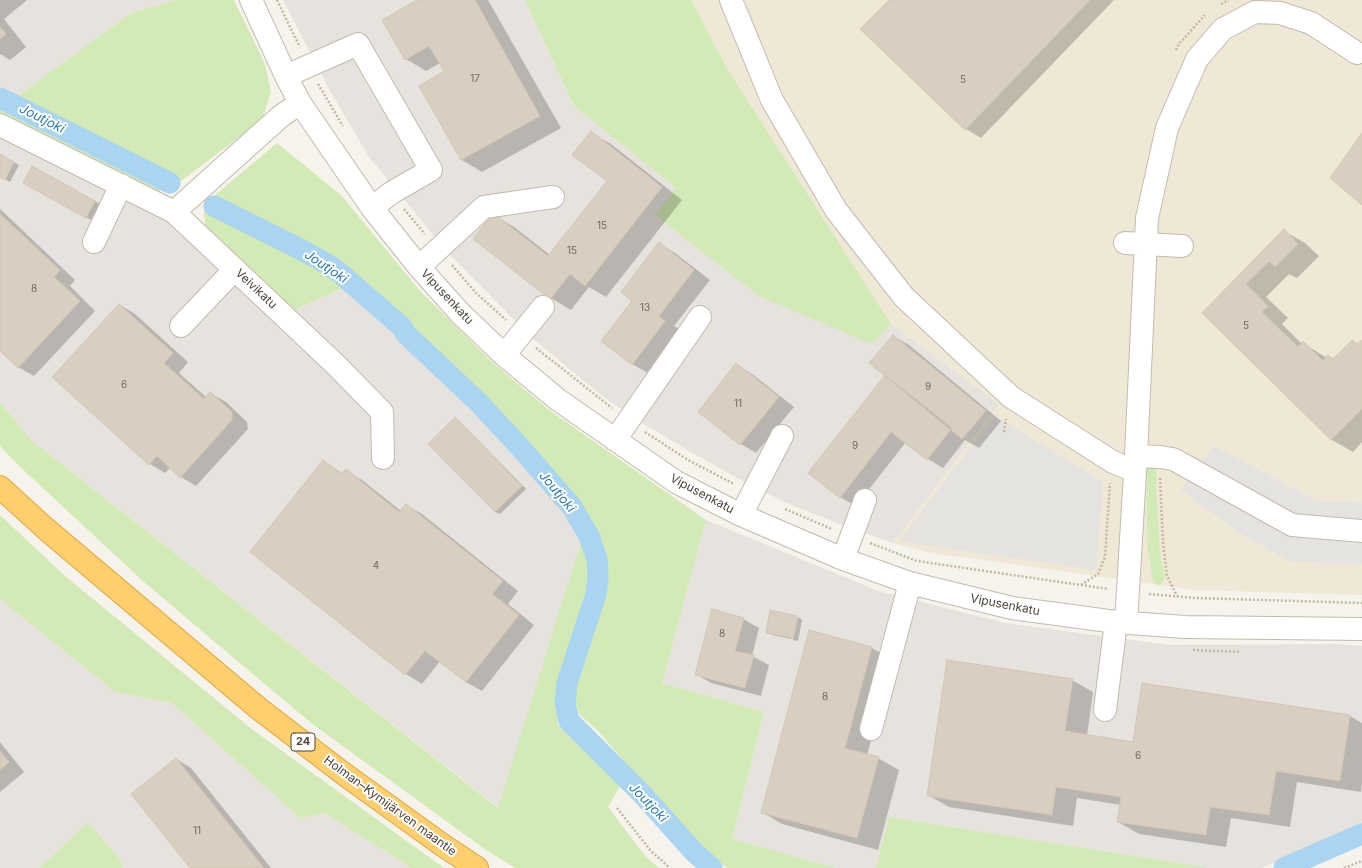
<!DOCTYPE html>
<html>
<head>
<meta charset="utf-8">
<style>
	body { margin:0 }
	canvas { display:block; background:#f6f3ec }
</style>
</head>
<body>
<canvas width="1362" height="868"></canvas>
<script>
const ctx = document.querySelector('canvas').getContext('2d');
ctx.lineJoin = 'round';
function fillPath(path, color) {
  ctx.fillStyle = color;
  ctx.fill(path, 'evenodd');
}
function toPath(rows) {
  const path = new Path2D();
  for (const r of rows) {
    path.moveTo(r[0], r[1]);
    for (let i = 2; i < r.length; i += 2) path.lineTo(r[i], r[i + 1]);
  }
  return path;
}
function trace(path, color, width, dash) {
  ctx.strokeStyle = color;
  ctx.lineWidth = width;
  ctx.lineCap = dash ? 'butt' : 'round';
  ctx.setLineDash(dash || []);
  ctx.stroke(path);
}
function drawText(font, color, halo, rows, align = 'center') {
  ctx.font = font + ' Inter,sans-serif';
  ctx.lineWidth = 4;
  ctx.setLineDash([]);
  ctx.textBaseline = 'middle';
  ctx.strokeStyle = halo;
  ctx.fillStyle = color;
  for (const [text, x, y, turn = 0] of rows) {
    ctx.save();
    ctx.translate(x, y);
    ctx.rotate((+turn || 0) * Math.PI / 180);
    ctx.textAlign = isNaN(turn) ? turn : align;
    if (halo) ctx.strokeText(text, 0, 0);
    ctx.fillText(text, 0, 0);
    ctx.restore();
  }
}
fillPath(toPath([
	[0,0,176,0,131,13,15,98,0,92],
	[283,0,525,0,574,106,676,188,656,216,872,344,891,324,999,404,893,543,834,522,789,504,741,480,689,451,642,423,601,395,532,338,448,253,369,157,329,89],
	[0,135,169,220,292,311,345,287,379,317,487,420,545,483,571,518,581,542,499,808,31,440,0,402],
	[706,520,879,591,1005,623,1169,645,1336,644,1362,646,1362,824,1262,868,1210,868,889,817,876,868,836,868,732,839,764,712,662,683],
	[0,599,115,692,172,703,300,818,325,813,411,868,123,868,119,858,88,822,39,868,0,868]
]), '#e6e2dd');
fillPath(toPath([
	[691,0,1362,0,1362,595,1195,590,931,553,893,543,999,404,891,324,728,70]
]), '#efe8d6');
fillPath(toPath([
	[176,0,234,0,265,64,271,92,262,120,181,181,15,98,131,13],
	[525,0,691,0,728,70,891,324,872,344,759,296,655,215,676,188,574,106],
	[0,102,173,189,151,192,0,115],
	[277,143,341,195,420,291,491,361,549,410,706,520,662,683,764,712,732,839,836,868,727,868,692,839,597,730,579,714,573,695,578,673,605,594,605,559,585,513,521,436,425,340,351,271,325,255,214,196],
	[205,207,299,253,326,269,345,287,292,311,205,227,204,211],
	[0,402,31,440,498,808,581,542,588,561,590,592,559,686,557,700,558,725,620,786,608,807,646,857,659,868,515,868,486,850,311,723,145,583,16,463,0,446],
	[1147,466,1156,467,1157,506,1160,554,1165,576,1163,582,1158,586,1153,581,1147,544],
	[0,515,64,575,249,727,444,868,411,868,325,813,300,818,172,703,115,692,0,599],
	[889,817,1210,868,876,868],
	[88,822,119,858,123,868,39,868]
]), '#d2eab5');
fillPath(toPath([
	[995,416,1103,482,1096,570,899,541],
	[1213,446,1317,501,1362,503,1362,564,1292,562,1246,537,1181,490]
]), '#e5e3e0');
fillPath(toPath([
	[0,0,27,0,4,19,26,47,10,60,0,54],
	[419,0,488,0,561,128,482,172,462,160,420,86,445,72,440,63,426,71,406,59],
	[890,0,1114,0,981,138,966,129],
	[591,133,611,144,682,200,606,297,589,287,571,310,551,298,475,239,494,215,514,227,550,255,608,181],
	[0,155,19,165,10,182,0,176],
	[33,167,100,204,91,220,24,183],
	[0,209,75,280,70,286,95,311,34,376,18,367,0,350],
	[1284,231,1305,243,1319,256,1297,278,1289,274,1266,297,1288,318,1282,324,1302,344,1303,343,1327,358,1328,356,1334,359,1352,341,1359,344,1362,341,1362,442,1353,452,1332,440,1203,313],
	[659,244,675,253,710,280,674,326,681,330,648,373,632,364,633,300],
	[120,305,135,314,188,362,179,373,207,398,210,393,226,402,247,422,248,429,196,486,181,477,170,468,165,473,150,464],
	[893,336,909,345,1001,421,979,448,965,440,943,468,928,459,906,442,856,506,840,497,886,375],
	[736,365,752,374,794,407,756,453,741,444,699,411],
	[455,419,460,422,526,489,500,514,495,512],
	[323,461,344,474,346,471,362,480,401,511,406,505,422,514,518,591,508,604,534,625,482,691,466,682,440,661,422,684,406,674,251,551],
	[771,611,797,617,791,639,772,635,767,632],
	[798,617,802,620,798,641,793,640],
	[743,619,759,628,752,656,769,665,761,696,711,683,696,674],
	[810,631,872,648,893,660,867,755,878,758,899,770,878,850,782,824,762,812],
	[1072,680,1093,692,1087,736,1134,743,1350,716,1362,723,1362,783,1361,792,1297,782,1290,827,1231,818,1226,847,1139,834,1118,822,1121,805,1077,798,1073,826,949,807,928,795],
	[0,742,24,772,0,792],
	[176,759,191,768,271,868,191,868]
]), '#0003');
trace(toPath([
	[0,98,170,183],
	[214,206,300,249,329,265,341,274,402,327,406,334,479,403,520,447,572,507,589,536,597,559,598,578,596,594,567,683,565,703,569,721,642,794,694,852,712,868],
	[1284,868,1362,834]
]), '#a9d4f2', 21);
const building = toPath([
	[417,0,475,0,540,116,461,160,419,86,444,71,429,46,405,60,382,20,417,0],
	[889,0,1090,0,965,130,860,29,889,0],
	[0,27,6,34,0,39,0,27],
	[591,131,662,187,585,286,570,274,550,299,473,239,493,213,548,256,607,181,572,155,591,131],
	[1362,133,1362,205,1330,178,1362,133],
	[0,154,14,162,5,180,0,177,0,154],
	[32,166,95,201,86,218,23,183,32,166],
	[0,214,60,270,54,277,80,301,18,368,0,351,0,214],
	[1284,229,1298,244,1275,267,1269,261,1246,284,1268,306,1262,312,1298,347,1303,341,1323,361,1328,355,1333,359,1352,340,1357,344,1362,340,1362,409,1331,440,1202,313,1284,229],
	[659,242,694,270,659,316,665,321,632,365,601,341,632,301,621,292,659,242],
	[119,304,173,353,164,363,204,399,210,392,232,412,232,420,180,478,157,456,149,465,52,377,119,304],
	[893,335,986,411,962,439,869,363,893,335],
	[736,363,779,397,740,445,698,412,736,363],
	[885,375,952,428,927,460,891,432,840,498,808,473,885,375],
	[455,417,522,486,495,512,428,444,455,417],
	[323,460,342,474,346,469,399,512,406,504,503,581,492,594,519,615,466,682,425,651,405,675,250,552,323,460],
	[712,609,744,618,735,651,754,655,745,688,695,675,712,609],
	[770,610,797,616,793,638,766,633,770,610],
	[809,630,872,647,845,748,879,757,857,838,761,813,809,630],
	[947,660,1073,679,1065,731,1133,742,1142,683,1350,715,1340,781,1276,771,1269,815,1210,807,1206,835,1117,822,1121,797,1056,787,1052,815,927,796,947,660],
	[0,751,9,762,0,770,0,751],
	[176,758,264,868,190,868,131,794,176,758]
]);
fillPath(building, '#d8cfc1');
trace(building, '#d3c7b4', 1);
const minor = toPath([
	[251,0,286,76,300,103,372,208,419,267,460,313,504,355,557,399,676,482,741,515,843,559,910,583,1012,608,1116,622,1185,627,1362,629],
	[731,0,772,100,836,210,904,297,1011,397,1113,462,1135,471],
	[286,76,358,44,431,170,391,193,372,208],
	[300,103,281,116,174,212,337,366,382,412,383,458],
	[0,125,174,212],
	[94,242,121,185],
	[1125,243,1182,246],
	[419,267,484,207,553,197],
	[181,326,235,269],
	[504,355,543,307],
	[615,440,700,317],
	[1136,456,1160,457,1173,459,1292,525,1362,531],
	[741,515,782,436],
	[843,559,865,500],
	[1126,623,1136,456,1147,218,1167,128,1197,59,1223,29,1255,12,1280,13,1311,23,1357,53],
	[1105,710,1116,622],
	[871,729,910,583]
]);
const highway = toPath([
	[0,487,46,529,258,708,344,774,441,844,477,868]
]);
trace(minor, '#c2bbae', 24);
trace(highway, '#e0a43c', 24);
trace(toPath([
	[277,0,288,23,300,47],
	[1221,4,1229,0],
	[1176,50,1179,44,1205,15],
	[318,84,343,126],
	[404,209,425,234],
	[452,265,476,293,506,320],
	[536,348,612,408],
	[645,432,688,460,734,484],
	[1004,432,1006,419],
	[1160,478,1163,543,1167,576,1177,596],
	[785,509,832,529],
	[870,543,917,561,1108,589],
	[1081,585,1098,574,1105,557,1110,483],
	[1149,594,1196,598,1362,603],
	[1193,650,1240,652],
	[617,808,651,851,670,868],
	[1344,868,1362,861]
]), '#c4b79f', 2.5, [2, 2]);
trace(minor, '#fff', 22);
trace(highway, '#ffcf6e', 22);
drawText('10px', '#6e675b', null, [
	["17",475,79],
	["5",963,80],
	["15",602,226],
	["15",572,251],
	["8",34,289],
	["13",645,308],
	["5",1246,326],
	["6",124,385],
	["9",928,387],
	["11",738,404],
	["9",855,446],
	["4",376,566],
	["8",722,634],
	["8",825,697],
	["6",1138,756],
	["11",197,831]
]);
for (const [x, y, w] of [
	[303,742,24]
]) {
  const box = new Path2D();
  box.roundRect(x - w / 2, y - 9, w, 18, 3);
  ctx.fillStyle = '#fff';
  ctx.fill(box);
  trace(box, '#4b4439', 1);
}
drawText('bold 11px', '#4b4439', null, [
	["24",303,742]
]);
drawText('12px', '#4b4439', '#fff', [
	["Veivikatu",256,289,43],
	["Vipusenkatu",447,297,47],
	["Vipusenkatu",702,494,28],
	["Vipusenkatu",1005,605,11],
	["Holman–Kymijärven maantie",390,806,36]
]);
drawText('italic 13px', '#2e7ab2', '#fff', [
	["Joutjoki",42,119,27],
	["Joutjoki",326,267,34],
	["Joutjoki",557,492,50],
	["Joutjoki",648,803,46]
]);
</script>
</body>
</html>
